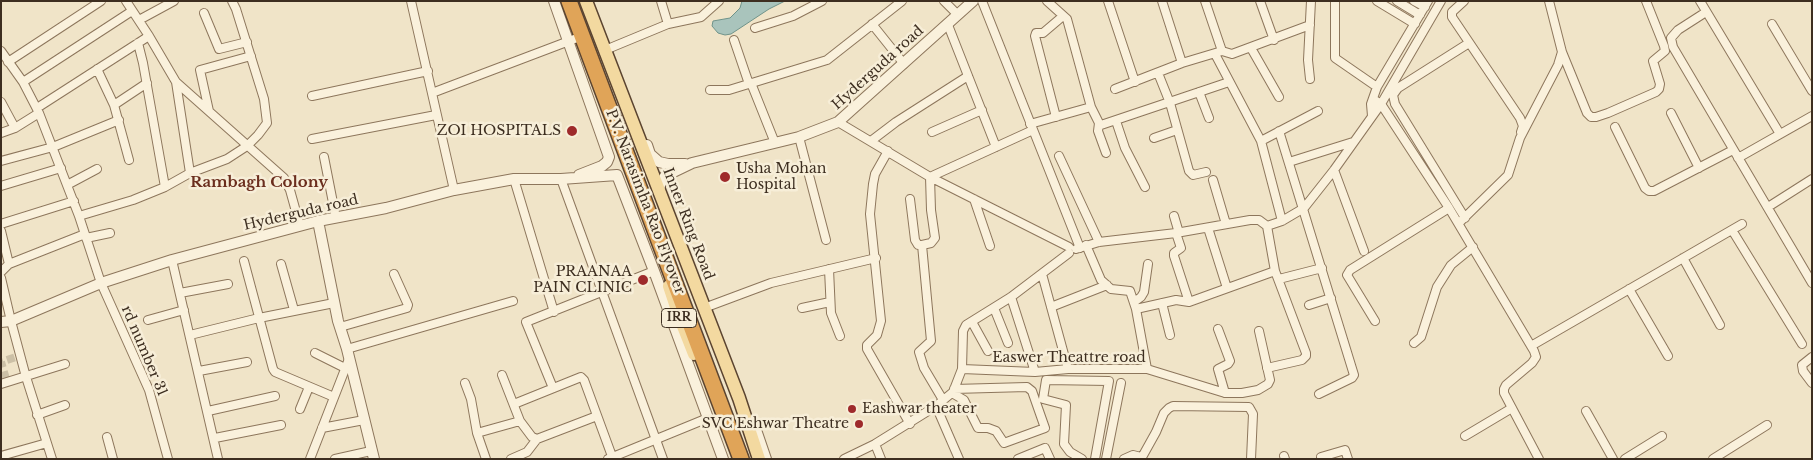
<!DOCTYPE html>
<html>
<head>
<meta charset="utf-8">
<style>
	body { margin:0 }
	#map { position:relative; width:1813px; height:460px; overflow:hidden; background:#f0e4c8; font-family:"Libre Baskerville",serif }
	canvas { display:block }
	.frame { position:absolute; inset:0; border:2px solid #3d2e20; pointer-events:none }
</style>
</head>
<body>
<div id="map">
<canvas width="1813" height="460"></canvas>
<div class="frame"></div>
</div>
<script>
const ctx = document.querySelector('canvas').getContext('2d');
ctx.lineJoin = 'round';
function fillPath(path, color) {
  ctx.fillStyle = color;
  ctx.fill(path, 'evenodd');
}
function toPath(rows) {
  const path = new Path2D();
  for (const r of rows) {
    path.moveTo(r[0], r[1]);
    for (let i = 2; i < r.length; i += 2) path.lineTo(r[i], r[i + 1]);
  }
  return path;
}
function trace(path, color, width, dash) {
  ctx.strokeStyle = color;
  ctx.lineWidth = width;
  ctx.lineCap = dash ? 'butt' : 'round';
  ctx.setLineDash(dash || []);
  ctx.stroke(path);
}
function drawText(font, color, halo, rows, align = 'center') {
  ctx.font = font + ' "Libre Baskerville",serif';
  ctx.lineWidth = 5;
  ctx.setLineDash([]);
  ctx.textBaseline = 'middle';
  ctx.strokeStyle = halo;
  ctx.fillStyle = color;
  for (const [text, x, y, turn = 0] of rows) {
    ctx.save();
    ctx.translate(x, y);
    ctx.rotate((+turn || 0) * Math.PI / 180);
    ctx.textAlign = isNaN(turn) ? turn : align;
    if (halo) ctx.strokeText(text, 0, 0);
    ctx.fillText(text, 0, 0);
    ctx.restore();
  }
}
const water = toPath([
	[742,1,785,1,769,9,731,34,725,35,718,33,712,26,713,21,730,18,740,8,742,1]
]);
fillPath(water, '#a9c4bc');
trace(water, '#6f938a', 1);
trace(toPath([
	[6,379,1,362,16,357]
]), '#ccc0a6', 8, [8, 4]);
const minor = toPath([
	[126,1,149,36,176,82,284,178,290,190,300,226],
	[411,1,454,190],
	[661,1,668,24],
	[944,1,958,15],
	[982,1,1080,248],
	[1047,1,1067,19,1091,107,1099,123,1101,125,1229,82],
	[1108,1,1135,82],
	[1162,1,1182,63],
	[1205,1,1222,51],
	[1260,1,1274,40],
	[1335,1,1335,58,1377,87],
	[1377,1,1415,24],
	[1397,1,1420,15],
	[1414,1,1425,7],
	[1464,1,1452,12,1452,17,1520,118,1523,126,1521,132],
	[1700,1,1780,134],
	[1706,12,1678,30,1671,38,1673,47,1812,283],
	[204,13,219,49,247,42],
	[139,20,174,1],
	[872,24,904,64],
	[1772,24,1812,91],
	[948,25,996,147],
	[755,28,793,16,822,1],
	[734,40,749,84],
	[138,43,143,63,165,187],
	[610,48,668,24,701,17,719,1],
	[1251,48,1279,97],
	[1,51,23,82,39,113,79,216,101,283,149,390,168,459],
	[1562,52,1587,113,1591,117,1596,117,1608,113,1656,92,1659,89,1660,84,1653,61,1665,51,1664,46,1646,1],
	[1215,54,1261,141,1282,221],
	[8,62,101,1],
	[97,69,114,105,129,160],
	[1158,73,1170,103,1189,171,1193,175,1206,172],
	[1310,79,1308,60,1311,1],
	[23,82,132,11],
	[176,82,190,173],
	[751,83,775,143],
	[1115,89,1182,63,1222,51,1232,54,1310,25],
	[710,90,729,90,827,60,902,1],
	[1199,92,1209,118],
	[432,93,577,38],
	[312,96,428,71],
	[1373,99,1381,104,1449,208,1534,351,1536,357,1532,363,1506,385,1504,389,1504,393,1539,459],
	[1,102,15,128],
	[114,105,147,83],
	[37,108,149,36],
	[209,111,200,70,251,56],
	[1671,113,1699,168],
	[1372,116,1371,104,1377,87,1428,1],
	[1056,117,1035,36,1036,33,1043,33,1063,16],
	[1116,121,1125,148,1145,187],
	[838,122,930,177,1069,247],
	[1099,123,1098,131,1106,153],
	[1030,124,1091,107],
	[1615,127,1645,188,1649,191,1654,191,1733,150],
	[1279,131,1354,375,1352,378,1319,394],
	[932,132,982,110],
	[1,133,15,128,39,113],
	[799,137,826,240],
	[1154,138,1177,130],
	[312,139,436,115],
	[871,141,896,122,968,76],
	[1261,141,1318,111],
	[888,151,875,174,873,184,870,214,881,321,877,335,867,345,867,349,910,424],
	[1059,156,1099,242],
	[324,157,336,218],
	[1738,158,1812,116],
	[1,161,53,147,119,120],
	[1289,162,1353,142],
	[1334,170,1364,251],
	[514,179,554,312],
	[561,179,663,459],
	[1213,180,1226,224],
	[67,185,97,169],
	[1,186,61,168],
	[910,199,915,240,918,245,922,245],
	[974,199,990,246],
	[1768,207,1812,179],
	[79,216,133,200,165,187,190,173,227,159,247,146,258,135,267,123,264,99,236,9,232,1],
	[1174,216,1179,233],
	[1465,218,1395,104,1393,95,1398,88,1469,43],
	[1459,223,1508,175,1520,138,1558,65,1562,52,1549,1],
	[1,224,74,201],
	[1208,228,1227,288],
	[1732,230,1802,344],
	[1,231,9,264,1,272],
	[1176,233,1181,248,1174,253,1174,256,1189,302],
	[86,238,110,233],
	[1086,245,1101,280,1111,289,1130,291,1136,309],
	[1076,249,1099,242,1176,233,1250,220,1259,220,1267,226,1282,221,1304,208,1334,170,1381,104,1441,1],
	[1683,258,1720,325],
	[172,260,218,459],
	[244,261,273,369,275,372,334,397],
	[9,264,85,234],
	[281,264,294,310],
	[829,269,831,313,840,336],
	[1042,274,1068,369],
	[1,278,11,321,26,377,52,459],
	[1279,279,1322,268],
	[1629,289,1668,356],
	[180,293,228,284],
	[1011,297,1035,372],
	[1134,302,1141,297,1144,292,1148,264],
	[1162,303,1170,335],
	[1309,305,1331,298],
	[1051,307,1107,285],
	[704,308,771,283,876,258],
	[802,308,830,302],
	[994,308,1008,343],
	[148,320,184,310],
	[1375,321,1347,275,1350,270,1449,208],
	[972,322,988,351],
	[340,327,407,308,408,305,394,274],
	[1218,329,1230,361,1228,364,1218,369,1225,393],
	[190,335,259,318,334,303],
	[1414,343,1421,337,1437,287,1451,265,1473,247],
	[1531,346,1742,224],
	[347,349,513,301],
	[315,353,345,368],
	[1812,357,1802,365,1803,371,1812,383],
	[1267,368,1302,360,1306,356,1306,353,1275,271,1267,226],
	[962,369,963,331,966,325,1011,297,1069,253],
	[1147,369,1136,309,1176,300,1189,302,1275,271],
	[199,371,247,362],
	[502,375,520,421],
	[465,383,471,399,477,433,486,459],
	[1,384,65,364],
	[553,388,526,322,654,271],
	[952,393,964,400,978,428,988,428,996,431,1004,443,1045,428,1032,391,1027,387,954,389],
	[943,400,924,368,919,352,931,341,922,245,931,243,935,238,931,210,930,177,1033,130],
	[514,404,581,377,584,380,613,459],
	[936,406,959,459],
	[300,409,309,387],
	[208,411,275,396],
	[1586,411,1613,459],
	[37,415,65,405],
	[322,428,364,420],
	[477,433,520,421,532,437,537,439,597,416],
	[1465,436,1512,408],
	[107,437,113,459],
	[215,438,281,425],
	[875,444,881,459],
	[1,456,47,443],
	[1284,456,1285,459],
	[1321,457,1345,450,1348,459],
	[310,459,349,359],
	[335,459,371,451],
	[511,459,527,452,537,439],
	[608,459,708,418],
	[844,459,875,444,936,406,953,392,962,369,1035,372,1068,369,1147,369,1225,393,1242,393,1258,390,1268,384,1270,380,1259,331],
	[1018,459,1045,448,1050,459],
	[1082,459,1070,452,1064,444,1066,405,1043,399,1046,380,1109,381,1095,459],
	[1106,459,1121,383],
	[1124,459,1133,455,1141,457],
	[1141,459,1156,432,1164,413,1169,408,1173,406,1249,407,1253,414,1251,459],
	[1625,459,1662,436],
	[1713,459,1767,425]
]);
const tertiary = toPath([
	[554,1,609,157,607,162,602,166,579,175],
	[647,145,650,154,659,162,668,164,685,164],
	[659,192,660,185,665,176,692,163,799,137,838,122,973,1],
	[318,221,338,321,347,349,374,459],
	[1,322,11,321,101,283,172,260,318,221,386,208,454,190,514,179,561,179,617,175,654,271,723,459],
	[754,424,766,459]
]);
const primary = toPath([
	[586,1,739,398,759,459],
	[669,286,679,316,694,354]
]);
const motorway = toPath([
	[569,1,741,459]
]);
trace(minor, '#8d765c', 10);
trace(tertiary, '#8d765c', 12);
trace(primary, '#5b4430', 15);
trace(motorway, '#5b4430', 18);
trace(minor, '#faf1dc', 8);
trace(tertiary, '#faf1dc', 10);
trace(primary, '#f3d9a0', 12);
trace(motorway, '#e0a458', 15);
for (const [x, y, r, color] of [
	[572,131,6,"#9e2a2b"],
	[725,177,6,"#9e2a2b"],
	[643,280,6,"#9e2a2b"],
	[852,409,5,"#9e2a2b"],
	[859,424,5,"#9e2a2b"]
]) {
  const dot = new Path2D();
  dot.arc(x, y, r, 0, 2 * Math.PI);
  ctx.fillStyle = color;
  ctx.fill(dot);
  trace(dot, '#f7eed8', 2);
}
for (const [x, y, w] of [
	[679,318,35]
]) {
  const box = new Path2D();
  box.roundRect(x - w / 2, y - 9.5, w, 19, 4);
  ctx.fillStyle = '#f7eed8';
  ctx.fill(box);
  trace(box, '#3d2e20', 1);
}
drawText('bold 12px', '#3d2e20', null, [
	["IRR",679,318]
]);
drawText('14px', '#3d2e20', '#f7eed8', [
	["Hyderguda road",878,68,-42],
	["P.V. Narasimha Rao Flyover",645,202,69],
	["Hyderguda road",301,213,-13],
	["Inner Ring Road",688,224,69],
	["rd number 31",144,351,67],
	["Easwer Theattre road",1069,358]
]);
drawText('14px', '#3d2e20', '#f7eed8', [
	["ZOI HOSPITALS",561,131],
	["Usha Mohan",736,169,"left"],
	["Hospital",736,185,"left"],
	["PRAANAA",632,272],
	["PAIN CLINIC",632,288],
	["Eashwar theater",862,409,"left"],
	["SVC Eshwar Theatre",849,424]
], 'right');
drawText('bold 15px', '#6b2e1e', '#f7eed8', [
	["Rambagh Colony",259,183]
]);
</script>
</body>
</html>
